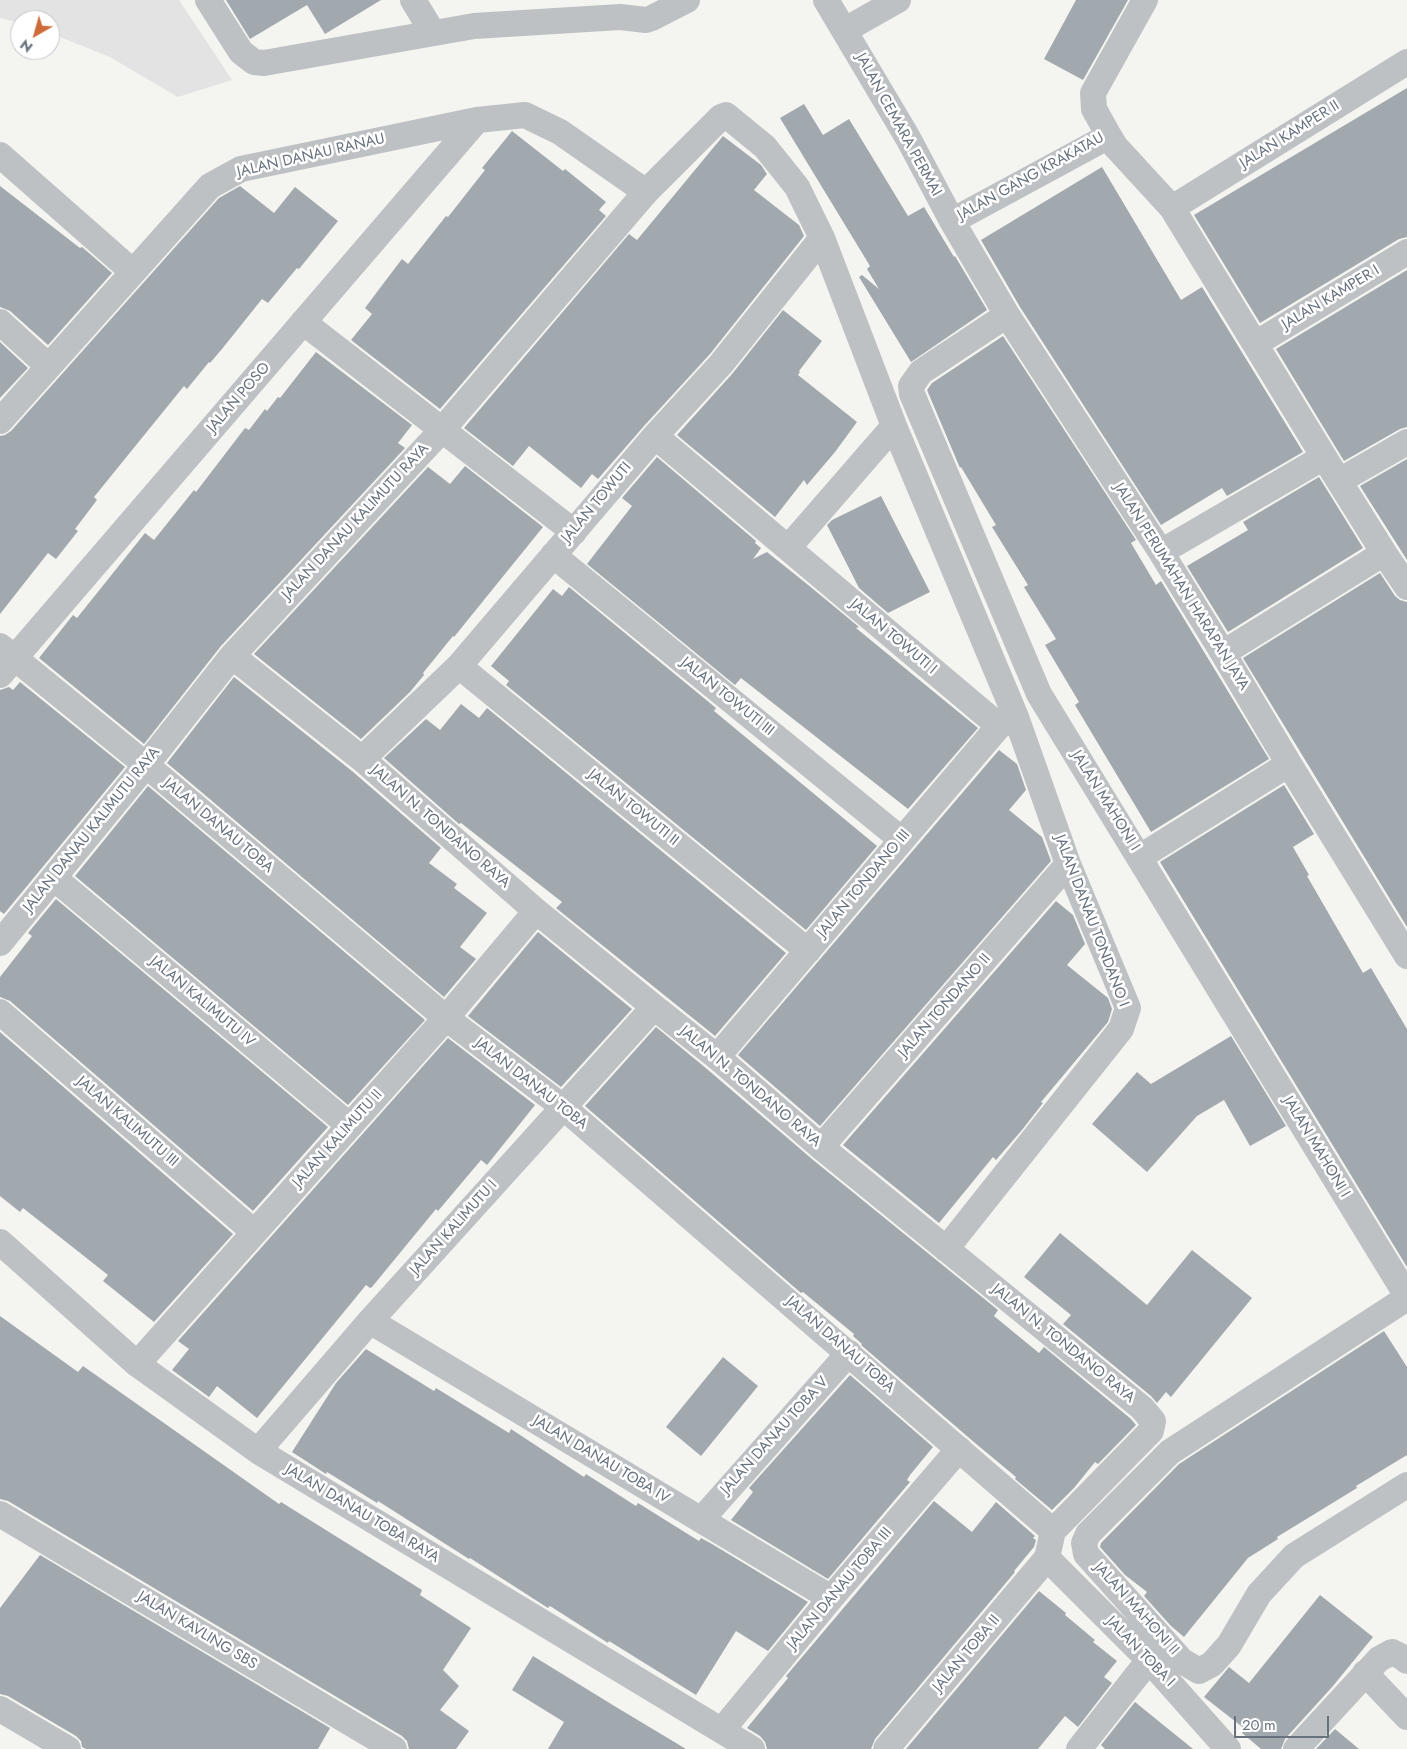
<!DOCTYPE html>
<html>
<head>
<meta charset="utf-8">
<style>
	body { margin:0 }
	#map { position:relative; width:1407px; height:1749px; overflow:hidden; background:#f4f4f1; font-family:Jost,sans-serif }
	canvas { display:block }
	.north { position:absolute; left:10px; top:10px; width:50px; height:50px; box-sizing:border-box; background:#fff; border:1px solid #c2c7cb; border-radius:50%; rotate:218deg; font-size:14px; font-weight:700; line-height:20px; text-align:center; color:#67727e }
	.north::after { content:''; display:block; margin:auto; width:18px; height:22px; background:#cd6b39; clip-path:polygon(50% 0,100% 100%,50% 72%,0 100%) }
	.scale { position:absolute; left:1234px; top:1716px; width:95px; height:22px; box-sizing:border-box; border:2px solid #67727e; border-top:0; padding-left:6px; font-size:15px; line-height:18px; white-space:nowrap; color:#67727e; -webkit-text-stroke:4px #fff; paint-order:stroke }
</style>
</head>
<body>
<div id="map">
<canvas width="1407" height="1749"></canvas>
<div class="north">N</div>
<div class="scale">20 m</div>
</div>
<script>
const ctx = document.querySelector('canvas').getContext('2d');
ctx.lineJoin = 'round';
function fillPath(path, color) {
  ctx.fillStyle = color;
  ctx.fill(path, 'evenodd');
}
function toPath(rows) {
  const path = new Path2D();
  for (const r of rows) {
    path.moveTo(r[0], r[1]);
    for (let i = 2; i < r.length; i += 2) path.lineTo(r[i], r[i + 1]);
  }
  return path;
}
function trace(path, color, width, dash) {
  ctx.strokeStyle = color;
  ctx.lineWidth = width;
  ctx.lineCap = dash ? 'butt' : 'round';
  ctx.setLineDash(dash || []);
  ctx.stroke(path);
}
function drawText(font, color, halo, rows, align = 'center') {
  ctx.font = font + ' Jost,sans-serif';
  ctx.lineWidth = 5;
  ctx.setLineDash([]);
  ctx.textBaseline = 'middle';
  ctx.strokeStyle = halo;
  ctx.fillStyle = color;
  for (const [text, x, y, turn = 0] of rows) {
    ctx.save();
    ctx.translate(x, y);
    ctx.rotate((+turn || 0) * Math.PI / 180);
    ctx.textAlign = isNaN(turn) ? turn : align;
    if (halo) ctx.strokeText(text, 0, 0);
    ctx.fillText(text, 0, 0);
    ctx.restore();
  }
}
fillPath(toPath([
	[0,0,179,0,232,80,178,97,110,57,50,33,50,20,20,20,20,23,0,18]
]), '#e2e3e2');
fillPath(toPath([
	[226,0,381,0,325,34,307,5,250,39],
	[1076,0,1128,0,1083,80,1044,59],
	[1407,88,1407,237,1399,239,1260,323,1194,215],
	[804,104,823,135,849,119,908,216,924,207,954,257,955,256,987,310,911,362,859,277,862,275,879,289,867,269,870,266,780,118],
	[512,131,563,171,565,169,606,202,599,210,606,216,440,409,351,340,372,314,365,308,386,280,402,259,408,264,446,216,448,217,485,170,482,168],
	[723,136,761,165,767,174,754,190,799,225,804,236,710,354,644,426,598,479,592,474,581,488,529,446,513,466,464,428,629,234,637,240],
	[1102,167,1181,300,1202,287,1303,452,1227,496,1222,488,1161,525,1020,307,981,240],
	[0,186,80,248,82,247,112,273,48,345,10,311,0,307],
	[240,186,274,213,295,187,338,221,299,269,297,268,268,303,262,299,222,349,210,363,209,362,187,389,184,386,94,497,97,500,75,529,78,531,56,559,48,553,0,614,0,436,5,435,11,431,219,198],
	[1407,270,1407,427,1400,429,1344,461,1276,349],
	[783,310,822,341,799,371,800,372,798,375,857,422,835,452,807,485,804,480,775,517,677,435,732,374],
	[1003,336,1136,540,1131,543,1156,585,1161,581,1269,759,1151,832,1075,705,1079,702,1045,645,1056,639,1024,587,1028,585,992,527,996,525,961,467,960,468,927,390,932,383],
	[0,342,28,368,0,398],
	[316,352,412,425,398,443,405,448,221,646,144,744,39,658,73,615,77,618,145,533,154,540,194,490,196,492,245,428,249,430,265,409,267,411,278,397,280,398],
	[657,457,756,541,755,543,761,548,753,559,767,552,807,584,859,627,856,628,978,728,908,809,741,678,735,685,587,564,632,506,622,498],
	[1407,459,1407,560,1360,486],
	[465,466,543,527,454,637,453,636,423,673,424,675,410,692,361,739,254,654,428,467,450,484],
	[1319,477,1363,548,1228,632,1187,566,1248,530,1243,522],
	[881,496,930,592,888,613,859,588,827,525,832,520],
	[1380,573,1395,596,1400,600,1407,602,1407,927,1243,658],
	[569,587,716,708,714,711,877,846,806,930,506,685,509,681,491,666,553,589,562,596],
	[234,677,352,771,441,848,429,863,457,884,454,888,487,913,460,947,476,959,444,997,167,763],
	[20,682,125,767,4,914,0,911,0,690,9,687,13,690],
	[461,704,479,718,487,708,786,953,715,1036,556,908,562,902,461,823,459,824,384,758,426,719,440,730],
	[999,750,1017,764,1026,790,1009,810,1042,837,1051,861,820,1126,738,1055],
	[1284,785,1314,834,1293,847,1309,875,1307,876,1363,973,1371,968,1407,1029,1407,1267,1160,862],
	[148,786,425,1020,348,1105,75,876],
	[56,899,328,1127,253,1211,10,1001,0,997,0,977,32,936,28,933],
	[1056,901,1073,915,1085,944,1067,965,1108,998,1112,1009,1108,1022,1041,1102,1043,1103,1022,1130,996,1160,993,1157,939,1223,843,1145],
	[538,932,632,1009,561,1087,468,1016],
	[656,1027,707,1069,812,1159,998,1310,994,1316,1039,1353,1044,1347,1131,1419,1136,1425,1098,1464,1095,1462,1074,1488,1052,1510,1015,1479,1016,1477,975,1443,861,1345,862,1344,853,1336,854,1334,803,1292,801,1293,585,1106],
	[0,1032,233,1234,154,1322,103,1281,108,1275,23,1208,20,1212,0,1196],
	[1231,1036,1286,1126,1250,1146,1224,1100,1197,1116,1147,1172,1092,1124,1137,1072,1151,1084],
	[448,1038,535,1105,487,1165,481,1160,438,1211,436,1209,372,1287,370,1288,366,1285,257,1418,217,1386,209,1397,172,1370,189,1349,178,1341],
	[1060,1233,1147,1305,1192,1250,1252,1298,1171,1397,1166,1392,1157,1403,1151,1396,1063,1324,1071,1315,1024,1277],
	[0,1316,78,1372,83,1366,279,1504,281,1502,422,1590,420,1595,471,1628,443,1670,459,1686,440,1710,469,1731,456,1749,409,1749,407,1741,402,1736,8,1501,0,1499],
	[1384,1331,1407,1367,1407,1455,1356,1486,1357,1488,1277,1537,1278,1539,1248,1558,1184,1637,1171,1626,1144,1596,1147,1592,1125,1575,1100,1547,1101,1543,1179,1464],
	[366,1349,434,1391,436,1388,509,1433,511,1429,584,1477,586,1474,636,1506,638,1503,699,1541,701,1538,712,1544,808,1602,768,1651,736,1631,696,1695,609,1641,608,1643,550,1606,548,1608,470,1558,469,1559,378,1501,377,1503,327,1472,326,1474,292,1452,336,1383],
	[723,1357,758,1386,701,1456,666,1427],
	[850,1375,933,1447,910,1475,907,1480,910,1482,828,1579,731,1520,753,1492,749,1488],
	[934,1501,972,1532,996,1502,1035,1536,1033,1538,1036,1540,1034,1547,1014,1571,1015,1572,875,1739,871,1749,767,1749,765,1742,760,1736,747,1728,788,1678,786,1676],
	[40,1555,330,1728,318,1749,86,1749,82,1747,81,1741,76,1736,8,1696,0,1694,0,1608],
	[1039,1591,1066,1613,1065,1615,1095,1640,1093,1642,1117,1661,1104,1677,1112,1683,1078,1727,1065,1716,1038,1749,906,1749],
	[1320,1595,1373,1637,1333,1686,1285,1739,1281,1749,1261,1749,1242,1733,1245,1729,1204,1697,1229,1667,1249,1683],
	[533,1656,616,1707,686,1749,548,1749,564,1722,512,1690],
	[1135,1702,1193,1749,1105,1749,1101,1745],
	[1335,1729,1359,1749,1316,1749]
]), '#a2a9ae');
trace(toPath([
	[208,0,241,52,254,62,264,63,474,26,620,17,646,20,652,18,687,0],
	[413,0,433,33],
	[826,0,908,138,952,221,1007,315,1161,552,1223,653,1289,764,1407,956],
	[845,30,898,0],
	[1109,136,1115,146,1172,208,1324,457,1384,553,1407,587],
	[0,155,133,272],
	[1172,208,1407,62],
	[952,221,1109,136,1094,109,1093,93,1145,0],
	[1007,315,921,372,911,386,912,394,1039,694,1407,1296],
	[0,322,48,366],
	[303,322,574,532],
	[1255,344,1407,252],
	[0,421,210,186,241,169,477,120,525,115,560,132,646,192],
	[655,436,999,726],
	[1339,481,1407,442],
	[788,548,894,426],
	[1161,552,1324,457],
	[553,555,902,840],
	[0,646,146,765,446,1018,563,1107,1053,1531],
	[1223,653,1384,553],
	[232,656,362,759,536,911,654,1007,717,1057,821,1147,1142,1408,1153,1421,1151,1431,1053,1531],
	[459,666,808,951],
	[0,675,477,120],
	[362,759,459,666,655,436,721,364,822,238],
	[1140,857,1289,764],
	[54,878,350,1126],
	[0,943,146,765,232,656,442,430,646,192,721,117,726,115,765,147,797,187,822,238,894,426,1016,717,1068,864,1128,1008,1121,1029,946,1249],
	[0,1012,254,1232],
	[717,1057,999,726,1016,717],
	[821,1147,1068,864],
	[0,1242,137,1364,258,1451,752,1749],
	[1407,1298,1170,1452,1088,1534,1084,1543,1086,1554,1182,1661,1199,1671,1212,1664,1229,1645,1259,1594,1294,1556,1407,1485],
	[370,1321,831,1598],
	[137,1364,446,1018,536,911],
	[258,1451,370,1321,654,1007],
	[0,1514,394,1749],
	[701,1520,849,1353],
	[1047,1558,1149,1660,1228,1749],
	[1365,1673,1407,1717],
	[0,1709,68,1749],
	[722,1730,831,1598,959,1449],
	[886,1749,1047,1558,1053,1531],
	[1079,1749,1149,1660],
	[1296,1749,1379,1659,1392,1652,1402,1657,1407,1661]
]), '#bec1c4', 26);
drawText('15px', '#67727e', '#fff', [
	["JALAN CEMARA PERMAI",898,125,61],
	["JALAN KAMPER II",1290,135,-32],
	["JALAN DANAU RANAU",311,156,-13],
	["JALAN GANG KRAKATAU",1031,177,-29],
	["JALAN KAMPER I",1331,298,-31],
	["JALAN POSO",239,398,-49],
	["JALAN TOWUTI",597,503,-50],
	["JALAN DANAU KALIMUTU RAYA",356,522,-47],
	["JALAN PERUMAHAN HARAPAN JAYA",1181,587,58],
	["JALAN TOWUTI I",893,637,40],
	["JALAN TOWUTI III",727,697,39],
	["JALAN MAHONI I",1105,801,58],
	["JALAN TOWUTI II",633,808,39],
	["JALAN DANAU TOBA",218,826,40],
	["JALAN N. TONDANO RAYA",440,827,41],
	["JALAN DANAU KALIMUTU RAYA",92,830,-51],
	["JALAN TONDANO III",864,884,-50],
	["JALAN DANAU TONDANO I",1091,921,69],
	["JALAN KALIMUTU IV",202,1002,40],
	["JALAN TONDANO II",945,1006,-49],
	["JALAN DANAU TOBA",531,1084,38],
	["JALAN N. TONDANO RAYA",750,1087,40],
	["JALAN KALIMUTU III",127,1122,41],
	["JALAN KALIMUTU II",338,1139,-48],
	["JALAN MAHONI I",1316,1147,59],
	["JALAN KALIMUTU I",454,1228,-48],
	["JALAN N. TONDANO RAYA",1063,1344,39],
	["JALAN DANAU TOBA",840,1345,41],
	["JALAN DANAU TOBA V",775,1436,-48],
	["JALAN DANAU TOBA IV",601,1460,31],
	["JALAN DANAU TOBA RAYA",362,1514,31],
	["JALAN DANAU TOBA III",840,1589,-50],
	["JALAN MAHONI II",1136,1609,48],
	["JALAN KAVLING SBS",197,1631,31],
	["JALAN TOBA I",1140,1652,46],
	["JALAN TOBA II",967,1654,-50]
]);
</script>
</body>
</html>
